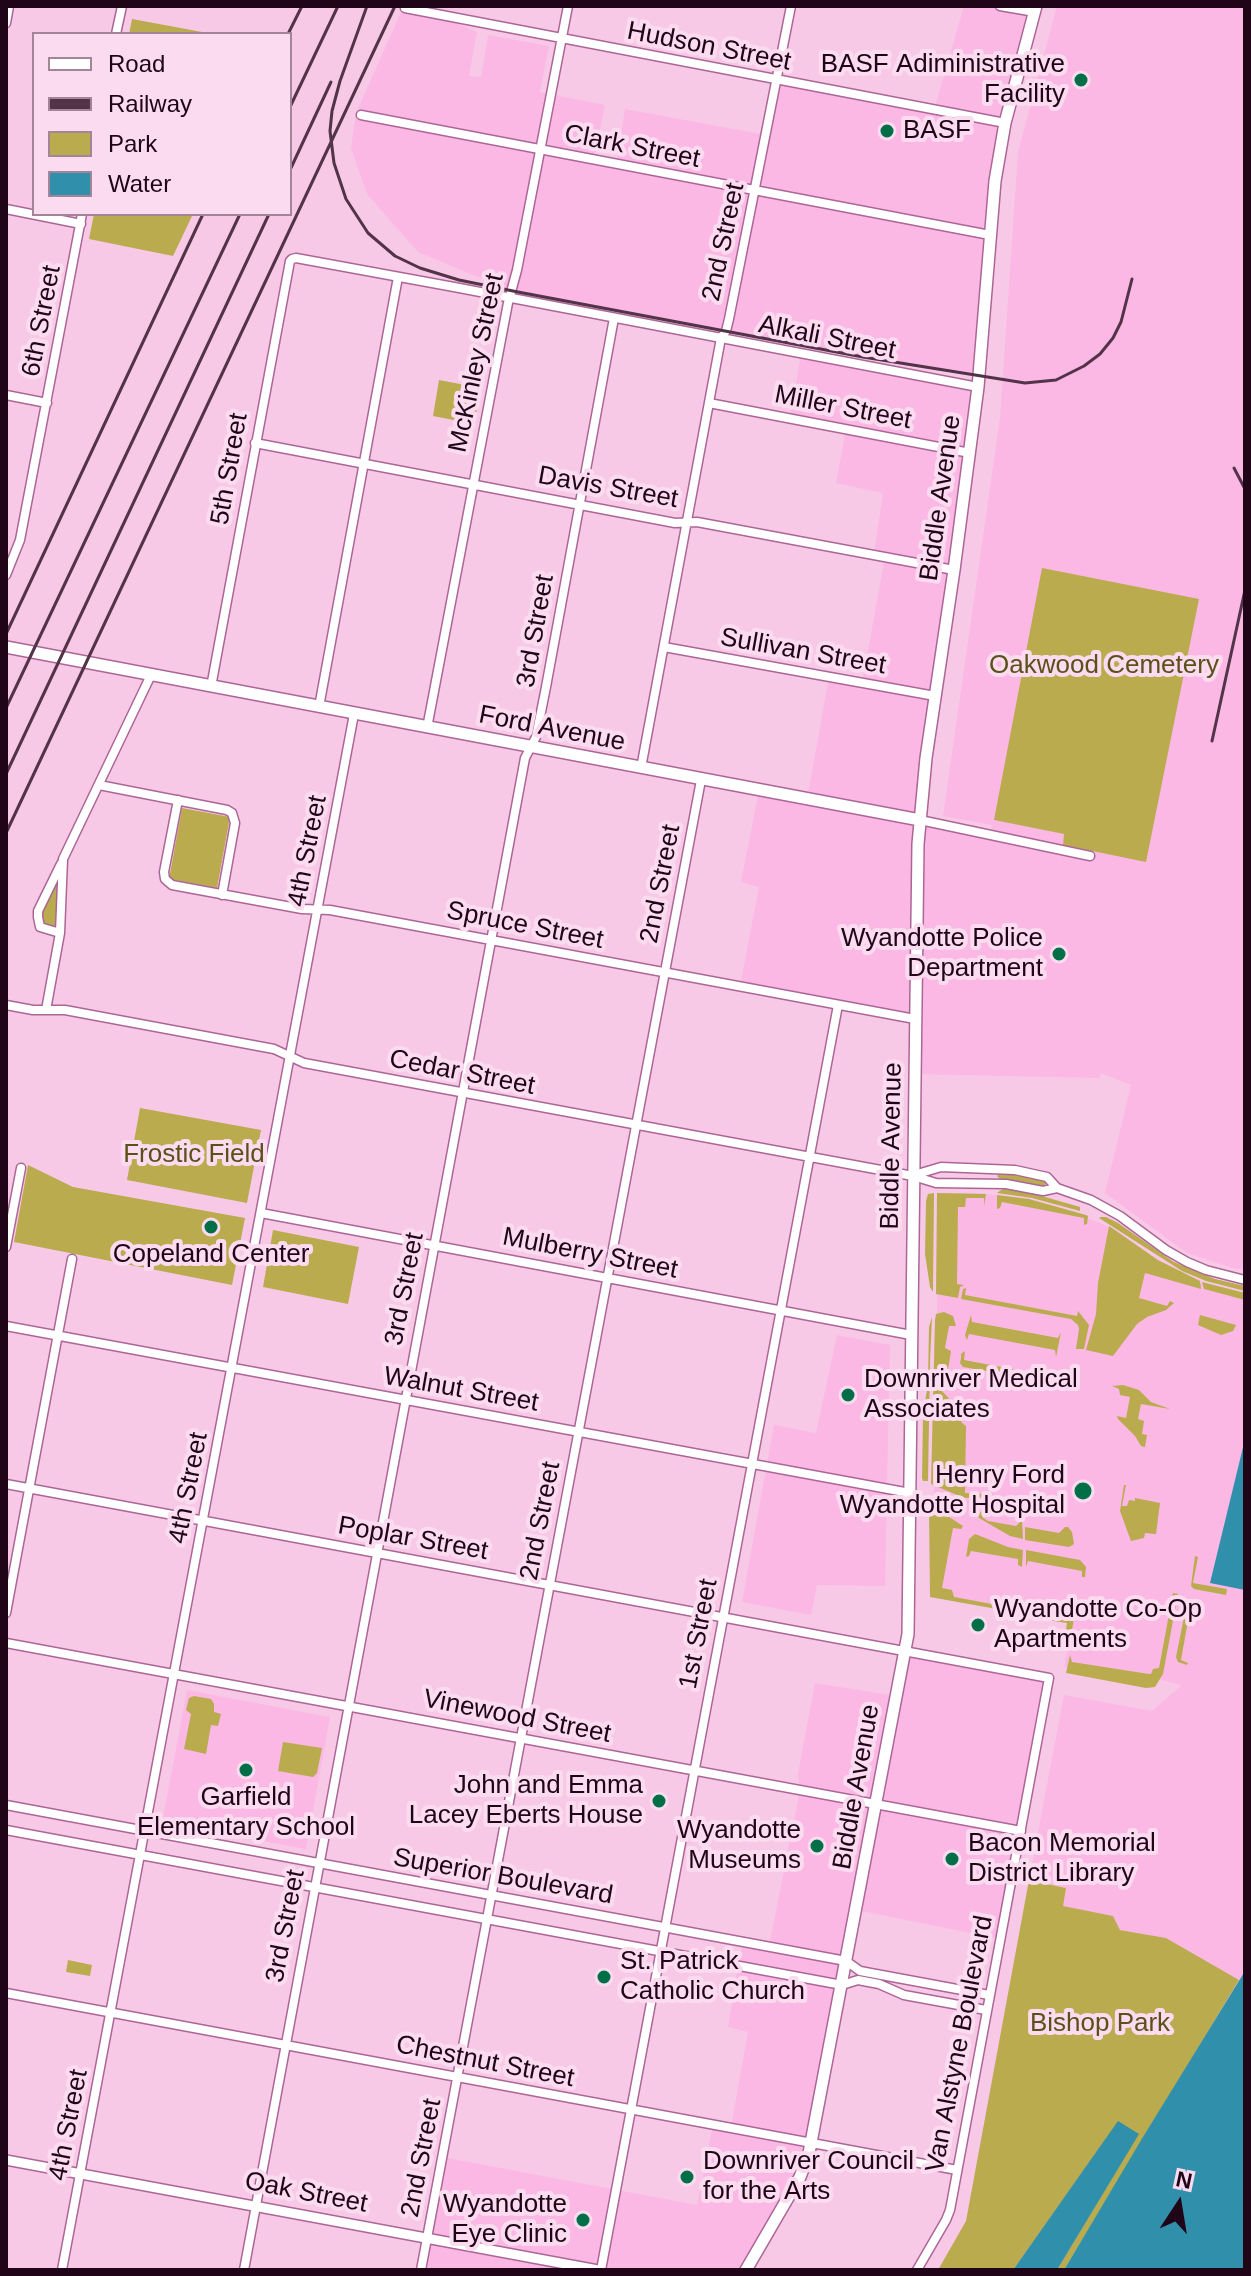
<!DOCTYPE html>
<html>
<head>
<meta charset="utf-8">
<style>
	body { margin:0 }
	#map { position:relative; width:1251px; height:2276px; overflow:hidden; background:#f8c9e7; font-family:Arial,sans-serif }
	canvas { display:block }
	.frame { position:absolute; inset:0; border:8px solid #200518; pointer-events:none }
	.legend { position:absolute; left:32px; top:32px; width:260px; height:184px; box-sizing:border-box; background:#fbdbef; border:2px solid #a38599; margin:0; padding:10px 14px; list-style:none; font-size:24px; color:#200518 }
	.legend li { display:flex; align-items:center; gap:16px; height:40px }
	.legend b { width:40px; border:2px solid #a38599 }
	.north { position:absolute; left:1139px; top:2164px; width:80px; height:80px; -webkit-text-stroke:6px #fbdbef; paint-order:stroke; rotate:12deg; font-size:22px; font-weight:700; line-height:32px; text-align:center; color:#200518 }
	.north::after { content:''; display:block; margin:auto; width:28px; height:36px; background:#200518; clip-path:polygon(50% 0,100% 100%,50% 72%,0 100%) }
</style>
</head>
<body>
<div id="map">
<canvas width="1251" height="2276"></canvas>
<div class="frame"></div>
<ul class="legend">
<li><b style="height:10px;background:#fff"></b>Road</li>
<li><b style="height:10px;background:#523348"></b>Railway</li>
<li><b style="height:22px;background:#baab4e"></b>Park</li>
<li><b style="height:22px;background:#308faa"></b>Water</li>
</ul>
<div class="north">N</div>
</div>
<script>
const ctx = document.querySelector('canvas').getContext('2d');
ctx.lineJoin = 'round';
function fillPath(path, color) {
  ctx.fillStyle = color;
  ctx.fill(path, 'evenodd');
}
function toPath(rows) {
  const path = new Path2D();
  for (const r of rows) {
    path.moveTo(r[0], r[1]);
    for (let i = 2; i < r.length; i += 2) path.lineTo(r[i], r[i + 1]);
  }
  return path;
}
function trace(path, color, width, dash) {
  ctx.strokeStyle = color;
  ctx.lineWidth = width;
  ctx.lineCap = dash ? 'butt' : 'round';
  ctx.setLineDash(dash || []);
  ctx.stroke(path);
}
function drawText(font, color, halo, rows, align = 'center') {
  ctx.font = font + ' Arial,sans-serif';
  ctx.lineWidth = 8;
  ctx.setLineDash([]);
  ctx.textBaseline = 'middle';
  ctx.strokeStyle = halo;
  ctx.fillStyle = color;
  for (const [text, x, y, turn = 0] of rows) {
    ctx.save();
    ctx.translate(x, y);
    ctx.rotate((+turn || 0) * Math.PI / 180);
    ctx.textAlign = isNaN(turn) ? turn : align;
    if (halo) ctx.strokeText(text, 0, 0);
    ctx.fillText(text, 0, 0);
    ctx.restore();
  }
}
fillPath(toPath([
	[964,6,1036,6,1005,123,979,376,863,357,511,291,418,252,367,194,351,148,356,113,403,8,440,16,477,32,469,76,481,77,488,35,549,46,540,92,605,105,594,160,616,164,625,109,766,135,776,80,934,110],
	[1057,6,1245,6,1245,1270,1229,1267,1187,1253,1105,1193,1131,1085,1101,1073,1100,1078,914,1074,915,1019,740,986,759,887,741,882,759,791,807,799,829,677,862,683,885,557,874,554,883,493,836,483,846,429,790,418,801,354,978,387,920,819,991,835,992,825,943,816,1000,418,1018,152],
	[1199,599,1063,845,1065,834,995,820],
	[939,1193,979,1193,1025,1199,1072,1211,1116,1230,1178,1276,1227,1292,1245,1295,1245,1971,1239,1980,1166,1938,1120,1930,1113,1916,1062,1906,1065,1887,1029,1880,1064,1695,1152,1711,1182,1685,1158,1679,1150,1681,1064,1667,1073,1621,935,1595,933,1542],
	[837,1335,890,1345,885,1586,817,1585,811,1615,742,1602,774,1425,816,1433],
	[904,1650,1049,1677,1000,1939,857,1910,809,2153,746,2270,421,2270,442,2157,697,2205,713,2124,731,2127,748,2032,728,2027,738,1966,743,1942,769,1946,800,1790,798,1774,815,1683,896,1696],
	[187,1690,330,1717,306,1849,162,1823]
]), '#fbb8e4');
fillPath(toPath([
	[132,19,213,34,129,34],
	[94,214,193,214,173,256,89,239],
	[439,380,481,388,474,424,433,416],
	[1042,568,1199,599,1146,862,1063,845,1064,834,994,820],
	[182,808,230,817,217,888,169,879],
	[63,859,60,933,40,927,38,911],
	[140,1108,261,1130,247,1203,127,1180],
	[28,1165,73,1187,245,1218,232,1285,14,1242],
	[999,1174,1019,1175,1044,1181,1046,1183,1044,1186,1000,1179,997,1176],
	[1004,1188,1024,1191,1080,1207,1080,1211,1032,1198,997,1193],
	[934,1193,933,1289,933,1292,930,1287,925,1254,926,1201,928,1194],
	[937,1193,986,1194,984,1206,984,1198,966,1198,965,1207,958,1207,957,1284,964,1285,960,1287,958,1298,936,1294],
	[997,1195,1029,1199,1086,1215,1088,1216,1087,1224,1084,1225,1084,1218,1002,1202,1000,1208,997,1209],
	[1101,1217,1106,1217,1118,1223,1174,1262,1215,1279,1245,1286,1245,1291,1206,1281,1182,1271,1099,1218],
	[1109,1226,1158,1260,1200,1281,1201,1289,1145,1273,1139,1298,1167,1306,1170,1301,1174,1303,1166,1310,1147,1317,1137,1324,1113,1356,1086,1350,1096,1314,1098,1283],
	[273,1230,359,1247,348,1304,263,1287],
	[1202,1282,1245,1293,1245,1300,1204,1289],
	[966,1288,965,1295,1077,1316,1078,1311,1089,1325,1084,1349,1076,1349,1079,1329,1078,1325,1071,1319,961,1299,963,1289],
	[944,1312,953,1316,956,1326,949,1326,945,1348,951,1351,947,1376,949,1387,942,1391,953,1403,957,1398,960,1398,964,1410,960,1418,962,1423,966,1426,965,1493,989,1494,988,1497,964,1498,931,1484,935,1320,936,1314],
	[971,1315,972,1322,1058,1338,1061,1332,1056,1357,1055,1350,969,1334,967,1340,965,1335],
	[1200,1315,1236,1325,1233,1331,1221,1335,1198,1325],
	[932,1317,930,1362,928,1481,923,1481,922,1478,923,1417,928,1382,929,1327],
	[965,1351,964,1360,1060,1378,1063,1384,963,1367,960,1363,961,1358,961,1354],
	[1123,1385,1139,1390,1151,1402,1170,1409,1141,1404,1138,1419,1144,1421,1142,1434,1147,1435,1145,1447,1141,1446,1135,1436,1118,1419,1117,1416,1126,1418,1130,1397,1120,1395,1119,1389,1112,1386],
	[1124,1485,1126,1485,1122,1506,1127,1506,1129,1500,1135,1501,1135,1498,1160,1503,1156,1534,1145,1533,1144,1538,1131,1541,1120,1511],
	[929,1508,940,1511,963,1526,961,1529,953,1528,942,1588,952,1590,954,1597,1046,1614,1045,1619,1030,1615,930,1597],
	[984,1508,986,1511,982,1517,988,1521,1016,1526,1022,1520,1023,1539,1010,1536,979,1518,978,1515],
	[1025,1527,1059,1533,1065,1527,1068,1527,1072,1532,1074,1544,1069,1547,1025,1540],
	[975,1534,1008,1547,1023,1550,1022,1567,1018,1565,1018,1559,971,1551,969,1556,966,1557,969,1539],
	[1026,1550,1080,1560,1086,1567,1085,1577,1082,1577,1082,1571,1028,1561,1026,1567],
	[1195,1556,1198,1557,1193,1583,1227,1589,1226,1595,1194,1589,1191,1586],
	[1173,1593,1178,1594,1163,1674,1155,1687,1146,1688,1066,1673,1070,1655,1072,1662,1149,1674,1151,1674,1153,1669,1159,1668],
	[1191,1599,1199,1602,1197,1615,1189,1615,1181,1660,1188,1663,1187,1665,1178,1662,1176,1657,1187,1602],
	[1048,1614,1074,1619,1069,1645,1065,1644,1064,1641,1067,1623,1047,1620],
	[194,1696,211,1699,214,1704,214,1712,221,1714,218,1726,211,1725,206,1754,184,1749,191,1714,186,1710,189,1698],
	[283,1742,322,1748,317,1773,313,1777,278,1771],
	[1029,1880,1066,1888,1063,1906,1113,1916,1120,1930,1166,1938,1239,1980,1064,2270,1057,2270,1138,2134,1118,2122,1013,2270,938,2270,966,2221],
	[68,1960,92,1965,90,1976,66,1972]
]), '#baab4e');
fillPath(toPath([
	[1245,1439,1245,1590,1210,1583],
	[1245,1971,1245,2270,1064,2270,1143,2137],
	[1118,2121,1139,2134,1057,2270,1013,2270]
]), '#308faa');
const minor = toPath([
	[1000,6,1035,12],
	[405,8,1005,123],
	[6,23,9,6],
	[116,34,122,6],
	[361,115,990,235],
	[6,209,81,224],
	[6,395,47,403],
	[709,403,970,453],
	[255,443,675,523,697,522,954,570],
	[6,575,20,540,82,214],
	[664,647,935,696],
	[211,687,290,261,292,259,296,258,454,287,978,387],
	[319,707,398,277],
	[427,728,508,303,517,270,568,6],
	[641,768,721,338,726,331,729,319,791,6],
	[99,785,227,810,232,813,235,823,222,895],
	[178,800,164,872,165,879,172,885,302,909,330,910,915,1019],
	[920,820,1090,856],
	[60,933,40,927,38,917,38,911,61,864],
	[6,1005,33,1010,65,1010,274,1049,304,1063,913,1176,936,1183,1006,1184,1043,1191,1057,1188],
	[46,1010,60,933,63,859,151,675],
	[914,1175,941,1167,1015,1170,1047,1177,1057,1188,1091,1200,1120,1216,1166,1250,1187,1262,1206,1270,1245,1280],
	[261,1213,911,1335],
	[6,1247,21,1168],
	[6,1326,910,1493],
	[6,1484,1049,1678,950,2210,946,2220,917,2270],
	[6,1613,72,1259],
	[6,1643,1021,1831],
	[6,1805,846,1961,860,1971,989,1995],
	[6,1830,842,1985,858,1980,879,1984,904,1995,986,2010],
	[6,1993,957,2170],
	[62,2270,354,714],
	[244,2270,525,758,536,737,546,687,614,318],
	[421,2270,701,780],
	[601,2270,838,1005]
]);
const tertiary = toPath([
	[6,2160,598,2270]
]);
const secondary = toPath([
	[6,647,920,820],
	[746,2270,800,2177,809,2153,908,1634,918,844,926,758,954,570,978,387,995,181,1005,123,1036,6]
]);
trace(minor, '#ac6696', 11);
trace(tertiary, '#ac6696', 12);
trace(secondary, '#ac6696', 14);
trace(minor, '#fff', 8);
trace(tertiary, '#fff', 9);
trace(secondary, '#fff', 11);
trace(toPath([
	[367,6,340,81,332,111,330,131,334,163,346,199,368,233,395,256,420,268,459,280,518,292,863,357,1025,383,1056,380,1084,366,1100,354,1113,338,1121,322,1132,279],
	[288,34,302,6],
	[290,107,338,6],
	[290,170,331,82],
	[1234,468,1245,489],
	[6,634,203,214],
	[6,708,240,214],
	[1212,741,1245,590],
	[6,774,269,214],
	[6,833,395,6]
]), '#523348', 3);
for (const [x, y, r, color] of [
	[1081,80,8,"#006f47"],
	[887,131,8,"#006f47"],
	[1059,954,8,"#006f47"],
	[211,1227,8,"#006f47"],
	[848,1395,8,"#006f47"],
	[1083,1491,10,"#006f47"],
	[978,1625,8,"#006f47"],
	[246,1770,8,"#006f47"],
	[659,1801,8,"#006f47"],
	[817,1846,8,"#006f47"],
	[952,1859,8,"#006f47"],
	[604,1977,8,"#006f47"],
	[687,2177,8,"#006f47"],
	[583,2220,8,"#006f47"]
]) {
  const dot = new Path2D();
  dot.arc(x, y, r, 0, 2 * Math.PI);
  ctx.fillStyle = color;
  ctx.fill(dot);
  trace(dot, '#fbdbef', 3);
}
drawText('26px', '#200518', '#fbdbef', [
	["Hudson Street",709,47,11],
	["Clark Street",632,147,11],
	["2nd Street",724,242,-78],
	["6th Street",42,321,-79],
	["Alkali Street",827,338,11],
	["McKinley Street",477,363,-78],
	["Miller Street",843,408,11],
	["5th Street",230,469,-80],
	["Davis Street",608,488,10],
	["Biddle Avenue",941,498,-82],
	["3rd Street",536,631,-80],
	["Sullivan Street",803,652,10],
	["Ford Avenue",552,729,11],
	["4th Street",308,851,-79],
	["2nd Street",661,884,-79],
	["Spruce Street",525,926,11],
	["Cedar Street",462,1073,11],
	["Biddle Avenue",892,1146,-89],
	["Mulberry Street",590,1254,11],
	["3rd Street",405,1289,-79],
	["Walnut Street",461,1390,10],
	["4th Street",189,1488,-79],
	["2nd Street",541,1521,-79],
	["Poplar Street",413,1539,10],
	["1st Street",699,1634,-79],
	["Vinewood Street",517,1717,11],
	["Biddle Avenue",857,1787,-80],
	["Superior Boulevard",503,1877,10],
	["3rd Street",286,1926,-79],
	["Van Alstyne Boulevard",960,2044,-79],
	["Chestnut Street",485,2062,11],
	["4th Street",69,2125,-79],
	["2nd Street",422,2158,-79],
	["Oak Street",306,2193,11]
]);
drawText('26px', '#200518', '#fbdbef', [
	["BASF Adiministrative",1065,65],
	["Facility",1065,95],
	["BASF",903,131,"left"],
	["Wyandotte Police",1043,939],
	["Department",1043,969],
	["Copeland Center",211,1255,"center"],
	["Downriver Medical",864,1380,"left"],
	["Associates",864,1410,"left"],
	["Henry Ford",1065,1476],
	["Wyandotte Hospital",1065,1506],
	["Wyandotte Co-Op",994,1610,"left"],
	["Apartments",994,1640,"left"],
	["John and Emma",643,1786],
	["Lacey Eberts House",643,1816],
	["Garfield",246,1798,"center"],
	["Elementary School",246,1828,"center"],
	["Wyandotte",801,1831],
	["Museums",801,1861],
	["Bacon Memorial",968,1844,"left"],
	["District Library",968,1874,"left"],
	["St. Patrick",620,1962,"left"],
	["Catholic Church",620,1992,"left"],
	["Downriver Council",703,2162,"left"],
	["for the Arts",703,2192,"left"],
	["Wyandotte",567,2205],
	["Eye Clinic",567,2235]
], 'right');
drawText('26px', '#5a5119', '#fbdbef', [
	["Oakwood Cemetery",1104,666],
	["Frostic Field",194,1155],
	["Bishop Park",1100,2024]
]);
</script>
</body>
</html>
